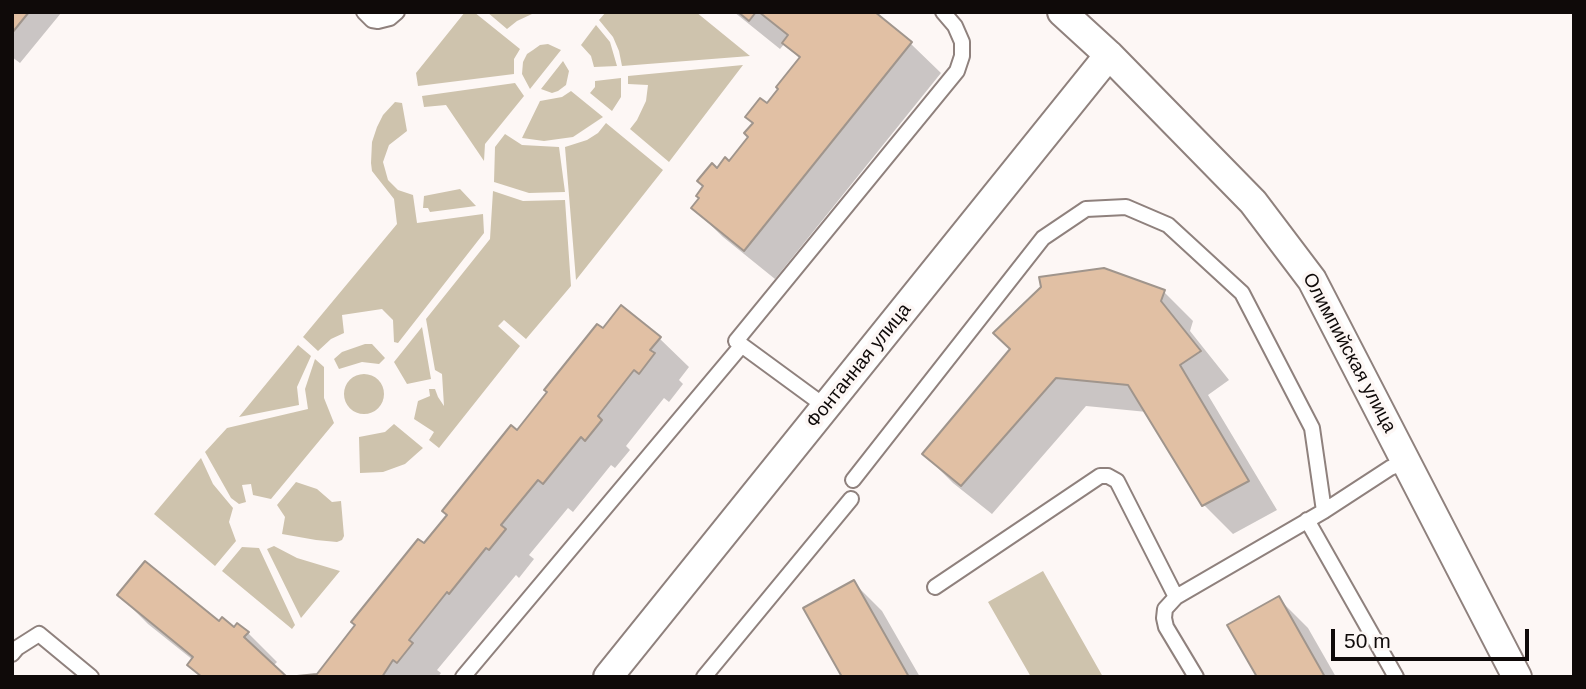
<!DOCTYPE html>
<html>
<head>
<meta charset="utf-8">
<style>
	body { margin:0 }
	#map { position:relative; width:1586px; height:689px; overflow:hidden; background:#fdf7f5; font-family:Arial,sans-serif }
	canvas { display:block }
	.frame { position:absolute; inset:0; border:14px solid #0f0a09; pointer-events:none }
	.scale { position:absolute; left:1331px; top:629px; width:198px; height:32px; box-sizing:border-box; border:4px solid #0f0a09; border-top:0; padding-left:9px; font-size:21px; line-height:24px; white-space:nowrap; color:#0f0a09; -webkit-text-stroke:5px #fdf7f5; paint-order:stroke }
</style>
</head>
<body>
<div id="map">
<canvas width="1586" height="689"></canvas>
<div class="frame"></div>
<div class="scale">50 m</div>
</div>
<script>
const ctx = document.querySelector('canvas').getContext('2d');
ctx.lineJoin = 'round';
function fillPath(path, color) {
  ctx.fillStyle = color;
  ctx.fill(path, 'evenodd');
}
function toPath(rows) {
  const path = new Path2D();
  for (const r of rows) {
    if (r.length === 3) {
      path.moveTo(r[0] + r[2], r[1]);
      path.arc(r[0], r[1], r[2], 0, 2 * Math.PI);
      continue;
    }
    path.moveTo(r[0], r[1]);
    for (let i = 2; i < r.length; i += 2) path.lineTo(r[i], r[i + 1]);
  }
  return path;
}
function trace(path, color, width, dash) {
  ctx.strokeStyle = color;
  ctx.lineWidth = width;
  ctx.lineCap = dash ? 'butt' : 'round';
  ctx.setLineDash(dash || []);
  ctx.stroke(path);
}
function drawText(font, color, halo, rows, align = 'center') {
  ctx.font = font + ' Arial,sans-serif';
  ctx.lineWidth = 7;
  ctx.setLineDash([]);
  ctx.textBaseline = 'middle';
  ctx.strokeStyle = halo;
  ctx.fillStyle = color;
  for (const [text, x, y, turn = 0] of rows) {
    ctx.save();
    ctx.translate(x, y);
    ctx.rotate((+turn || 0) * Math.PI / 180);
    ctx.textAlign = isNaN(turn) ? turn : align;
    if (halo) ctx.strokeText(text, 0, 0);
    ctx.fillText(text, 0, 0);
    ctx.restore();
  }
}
fillPath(toPath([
	[465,12,474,12,520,49,514,59,514,74,418,86,416,73],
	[487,12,551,12,532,14,517,21,507,29],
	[606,12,696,12,750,56,622,66,619,51,613,37,599,20],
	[596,25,610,42,617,66,594,67,591,56,581,45],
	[548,44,561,50,530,89,522,74,523,62,527,54,533,50,540,45],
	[563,61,569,71,566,85,558,91,552,93,541,89],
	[743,65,669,162,630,129,637,120,646,101,648,85,628,84,628,76],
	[621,78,621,97,612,111,590,93,595,87,595,81],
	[515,83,524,96,485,144,484,161,446,105,424,107,422,96],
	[571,91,603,117,573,137,544,141,522,138,540,101,562,97],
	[395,102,402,103,407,131,389,145,383,162,388,180,398,190,413,195,417,223,483,214,484,233,398,343,394,342,393,320,382,309,342,315,344,333,331,339,318,351,303,337,397,224,394,199,372,171,371,163,372,142,377,127,383,115],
	[606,123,663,170,576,280,565,147,587,140,598,133],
	[505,134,522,145,559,147,565,192,529,193,494,182,495,147],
	[460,189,476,206,430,212,428,208,423,208,424,196],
	[493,191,523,201,565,200,571,286,526,339,504,320,498,326,520,346,439,448,429,440,434,432,414,419,418,401,430,396,429,389,435,389,438,397,444,406,442,374,435,370,426,319,490,239],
	[422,327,431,379,407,384,394,362],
	[365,344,372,344,385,358,379,364,362,362,339,369,334,359,342,352],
	[298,345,311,356,297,387,299,405,239,417],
	[315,359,324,367,324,398,334,423,271,499,253,495,251,484,242,485,246,502,239,504,231,498,205,452,227,428,308,409,305,389],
	[364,394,20],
	[394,424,423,448,405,464,383,472,360,473,359,437,385,432],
	[201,458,213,484,233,508,229,522,236,541,215,566,154,514],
	[296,482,317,489,332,502,341,501,344,536,342,540,337,542,316,540,282,534,285,517,277,505],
	[274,546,297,558,340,571,301,618,267,549],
	[242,547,259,548,295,625,292,629,222,571],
	[1043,571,1103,677,1031,677,988,602]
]), '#cec3ad');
fillPath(toPath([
	[12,12,61,13,20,63,12,57],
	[734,12,872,12,911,44,941,73,775,279,723,237,693,208,718,170,729,163,750,137,767,106,800,59,785,43,780,49],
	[1164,292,1193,321,1190,331,1229,380,1208,395,1277,510,1233,534,1204,505,1147,412,1086,406,992,514,953,483,924,454],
	[603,330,659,338,689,367,679,380,683,384,669,402,664,398,626,446,630,450,615,468,611,465,573,512,568,508,529,555,534,559,519,578,516,575,437,670,441,673,438,677,304,677,318,675],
	[853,582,882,611,920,677,844,677],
	[119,595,248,633,277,662,273,666,285,677,201,677,189,665,193,660,148,624],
	[1278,598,1308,628,1336,677,1259,677]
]), '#0003');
const building = toPath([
	[12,12,29,12,12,33,12,12],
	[738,12,756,12,749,21,738,12],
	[759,12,875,12,912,42,744,251,691,208,699,198,696,196,703,186,697,181,712,163,717,168,725,157,729,161,748,137,744,133,753,123,745,117,760,98,767,103,778,89,776,87,800,57,782,43,788,35,759,12],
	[1104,268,1165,290,1161,301,1201,351,1180,365,1249,481,1202,506,1128,385,1056,378,961,486,922,454,1010,349,993,333,1041,287,1039,277,1104,268],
	[621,305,661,337,650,350,655,353,639,374,634,370,598,416,602,420,585,441,581,437,543,484,538,480,501,525,506,529,489,550,486,548,449,594,447,592,409,640,413,643,397,663,393,660,382,677,202,677,187,665,193,657,117,595,145,561,219,621,222,617,234,627,237,623,249,632,244,637,287,677,317,674,355,625,351,622,418,539,424,543,447,515,442,511,511,425,517,430,547,392,544,390,597,324,603,328,621,305],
	[854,580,909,677,842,677,803,608,854,580],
	[1279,596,1325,677,1257,677,1227,625,1279,596]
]);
fillPath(building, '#e1c0a4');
trace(building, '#a0958c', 2);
const lane = toPath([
	[364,12,372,20,378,21,390,18,397,12],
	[826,407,736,341,957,71,962,56,962,42,955,26,943,12],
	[853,480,1043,238,1086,209,1126,207,1168,225,1242,293,1312,428,1324,511],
	[1307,520,1396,677],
	[935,587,1100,476,1108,476,1117,481,1176,597],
	[12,654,17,648,39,634,91,677],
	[463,677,742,345],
	[704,677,851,499],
	[1196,677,1166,627,1164,618,1165,609,1176,597,1324,511,1390,468,1407,461]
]);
const street = toPath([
	[1062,12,1109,55,1253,202,1312,280,1517,677],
	[608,677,1109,55]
]);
trace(lane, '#8f817d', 18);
trace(street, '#8f817d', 32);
trace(lane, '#fff', 14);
trace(street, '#fff', 28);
drawText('19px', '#0f0a09', '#fdf7f5', [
	["Олимпийская улица",1349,353,62],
	["Фонтанная улица",859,366,-51]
]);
</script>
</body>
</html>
